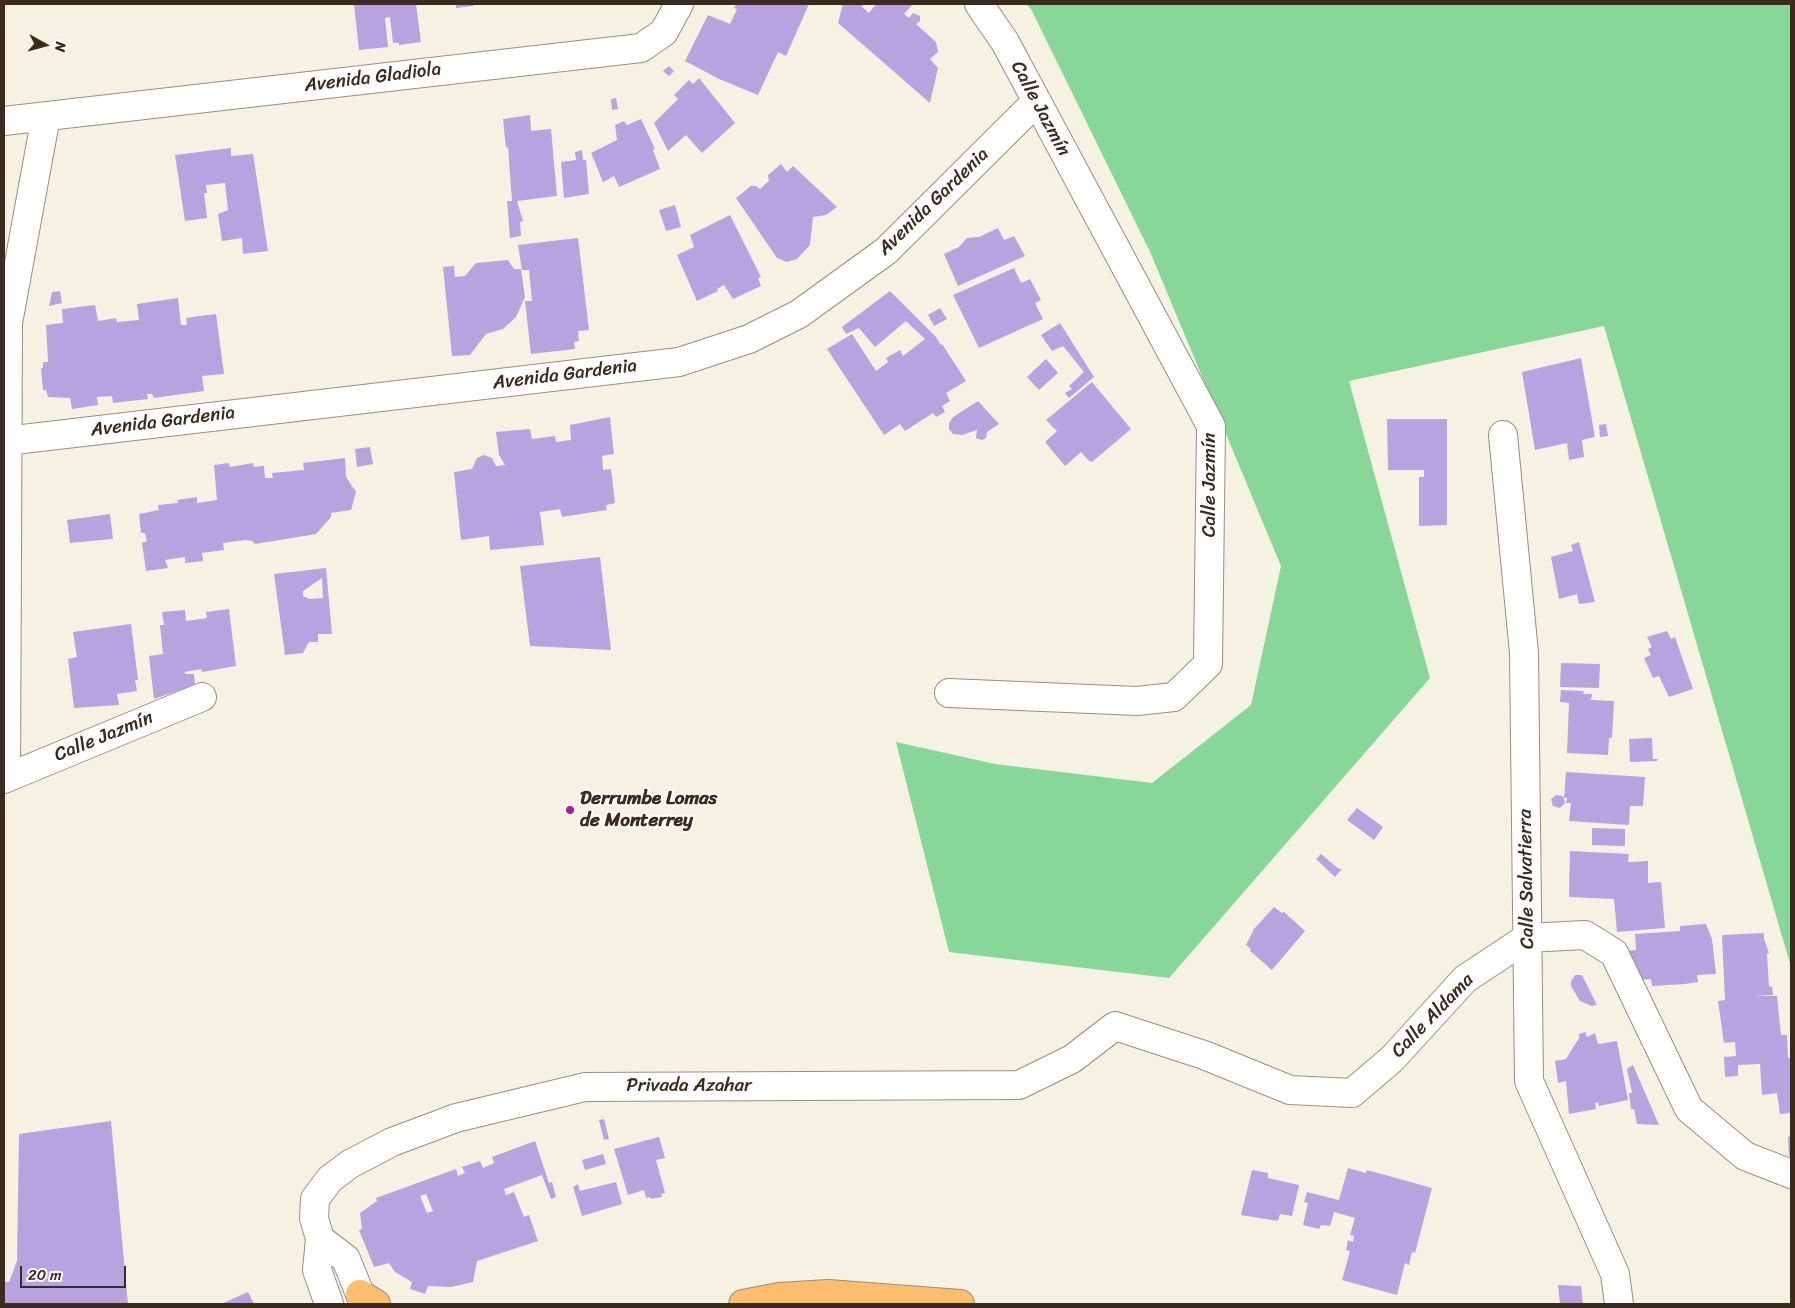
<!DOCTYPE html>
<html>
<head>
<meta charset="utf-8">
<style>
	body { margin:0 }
	#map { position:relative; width:1795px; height:1308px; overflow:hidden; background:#f5f2e3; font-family:Sriracha,sans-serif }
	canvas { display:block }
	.frame { position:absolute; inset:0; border:5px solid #3b2a1e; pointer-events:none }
	.north { position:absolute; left:20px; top:20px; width:50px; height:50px; -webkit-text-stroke:4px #fff; paint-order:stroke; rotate:97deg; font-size:14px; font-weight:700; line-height:20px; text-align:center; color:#3b2a1e }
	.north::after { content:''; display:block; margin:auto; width:18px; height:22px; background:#3b2a1e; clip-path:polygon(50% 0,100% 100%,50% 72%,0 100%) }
	.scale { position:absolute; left:20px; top:1266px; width:106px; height:22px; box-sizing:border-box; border:2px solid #3b2a1e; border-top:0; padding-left:6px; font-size:15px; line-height:18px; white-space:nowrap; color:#3b2a1e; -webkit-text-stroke:4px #fff; paint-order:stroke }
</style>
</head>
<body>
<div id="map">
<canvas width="1795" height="1308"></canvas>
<div class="frame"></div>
<div class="north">N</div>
<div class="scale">20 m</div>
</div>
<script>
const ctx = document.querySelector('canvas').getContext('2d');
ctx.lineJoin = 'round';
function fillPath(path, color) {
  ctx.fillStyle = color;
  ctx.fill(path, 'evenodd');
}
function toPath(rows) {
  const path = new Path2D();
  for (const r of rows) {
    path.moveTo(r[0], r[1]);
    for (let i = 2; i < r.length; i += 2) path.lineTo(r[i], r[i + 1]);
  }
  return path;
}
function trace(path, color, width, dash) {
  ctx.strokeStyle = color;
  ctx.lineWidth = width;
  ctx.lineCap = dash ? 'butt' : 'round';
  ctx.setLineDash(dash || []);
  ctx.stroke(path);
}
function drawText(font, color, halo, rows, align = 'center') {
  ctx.font = font + ' Sriracha,sans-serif';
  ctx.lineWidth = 4;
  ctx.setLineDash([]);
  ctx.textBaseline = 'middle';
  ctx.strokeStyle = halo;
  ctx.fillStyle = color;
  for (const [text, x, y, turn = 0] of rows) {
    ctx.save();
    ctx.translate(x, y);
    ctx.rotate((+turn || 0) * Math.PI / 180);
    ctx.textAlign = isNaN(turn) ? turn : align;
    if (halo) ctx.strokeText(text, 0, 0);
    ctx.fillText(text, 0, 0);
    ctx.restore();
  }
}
fillPath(toPath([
	[1026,4,1791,4,1791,967,1604,326,1349,381,1430,678,1169,978,949,952,896,742,995,764,1152,783,1251,705,1281,566,1151,254,1031,9]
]), '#87d898');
fillPath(toPath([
	[354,4,416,4,421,42,399,45,399,43,393,43,390,17,385,18,388,47,359,50],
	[456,4,473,4,473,6,456,8],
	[736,4,809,4,786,56,778,52,758,95,719,79,685,61,708,15,730,24,737,9,734,8],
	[843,4,863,4,862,7,869,13,876,4,913,4,904,14,909,18,913,13,920,16,920,21,916,24,936,42,938,52,930,59,938,68,930,103,838,23],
	[669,66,674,71,669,76,663,71],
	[699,78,735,123,702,153,686,135,668,151,654,123,678,99,674,95,689,80,693,84],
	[616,98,618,109,612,110,611,99],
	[530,115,531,131,551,129,557,196,517,201,523,221,520,222,521,236,510,238,507,201,512,201,508,147,506,148,503,119],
	[641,119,655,149,653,150,660,169,619,187,614,176,603,182,591,153,617,140,615,125,624,121,627,125],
	[231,148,231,156,253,154,268,251,243,254,242,238,222,241,218,214,228,210,225,183,206,185,207,193,204,193,207,218,185,221,175,155],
	[582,150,583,160,586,160,589,194,564,198,561,162,576,160,575,152],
	[781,164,787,172,793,166,837,207,826,215,813,217,810,245,797,259,787,262,777,258,736,198,751,186,756,186,760,189,769,181,768,175],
	[675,205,681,227,666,231,659,210],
	[730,215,761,277,758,278,761,286,733,299,724,285,717,289,718,291,697,301,677,255,694,247,690,235],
	[998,228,1004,240,1014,236,1025,256,958,286,944,254,959,247,967,238,979,237],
	[578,238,589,330,578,331,579,341,574,342,575,349,531,354,525,301,532,301,529,270,522,270,518,245],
	[508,260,514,269,521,269,525,297,516,317,503,329,486,334,470,355,452,356,443,267,454,266,455,277,465,276,476,263],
	[1014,268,1021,283,1030,279,1041,300,1035,303,1043,319,979,348,953,295],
	[60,291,62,303,49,306,52,292],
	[890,291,936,337,941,345,942,344,966,381,946,393,950,401,942,406,945,412,936,417,933,413,905,431,900,424,884,435,827,349,852,334,876,371,888,362,886,358,900,350,903,356,925,339,906,321,875,347,859,328,846,334,842,327],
	[178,298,181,325,187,325,186,318,192,317,216,314,224,374,202,376,204,391,154,398,152,394,147,394,148,399,113,403,112,396,97,397,98,405,72,409,70,398,48,397,46,390,43,390,41,368,43,368,43,362,48,362,46,325,63,323,62,309,95,305,98,321,116,318,117,322,139,320,137,304],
	[940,308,947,319,934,326,928,315],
	[1060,323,1094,377,1069,398,1065,393,1072,389,1069,386,1084,372,1063,346,1052,351,1041,335],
	[1581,358,1595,437,1582,440,1584,457,1569,460,1567,443,1535,450,1522,372],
	[1046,359,1058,373,1039,390,1027,377],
	[1092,382,1131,429,1092,462,1088,460,1081,452,1065,466,1045,442,1057,431,1046,420],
	[978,401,999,424,987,432,986,438,982,440,976,438,977,430,962,435,953,434,949,429,949,423,953,417],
	[610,417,614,454,602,456,603,470,611,469,615,503,606,505,607,510,562,517,560,509,540,512,544,545,490,550,489,536,461,540,454,472,472,469,477,458,484,455,492,458,496,466,505,465,499,455,496,432,530,429,532,439,555,436,556,442,571,440,570,425],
	[1387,419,1447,419,1447,525,1419,526,1419,477,1424,477,1424,470,1388,470],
	[1606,424,1608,436,1600,437,1599,425],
	[370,447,373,464,357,467,355,449],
	[345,458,346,477,356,492,351,510,331,513,331,517,316,534,255,544,252,541,245,540,223,543,224,550,202,553,203,561,185,563,185,557,165,560,168,568,146,571,142,543,147,541,145,533,141,533,139,514,159,510,158,505,178,503,177,500,197,497,197,503,217,500,214,465,229,463,230,467,253,463,254,467,264,466,265,478,273,478,272,473,304,470,303,463],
	[110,514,113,539,70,543,67,520],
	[1579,542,1595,602,1579,604,1577,594,1559,599,1551,557,1573,551,1571,545],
	[600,557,611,650,530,646,520,566],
	[326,568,332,634,318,634,318,642,309,642,303,653,285,655,274,574],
	[322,578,323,598,309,599,303,596,303,591],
	[229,609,236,666,202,672,201,669,184,672,186,674,194,674,195,685,154,699,149,656,163,654,160,625,164,625,162,612,185,610,186,621,207,618,206,612],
	[131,624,138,680,135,680,137,691,117,694,119,705,74,708,68,659,77,657,73,632],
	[1667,631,1671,639,1675,637,1693,689,1669,697,1659,676,1653,678,1644,658,1651,655,1648,649,1652,647,1647,637],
	[1561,663,1600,664,1599,688,1560,687],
	[1561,690,1584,691,1583,694,1592,694,1591,700,1614,701,1612,738,1609,738,1608,755,1567,753,1569,703,1560,702],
	[1652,738,1653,759,1658,759,1657,761,1630,762,1629,739],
	[1566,772,1645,777,1643,806,1630,806,1629,825,1569,821,1571,803,1566,803,1567,798,1564,798],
	[1556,795,1563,796,1565,803,1560,808,1553,806,1551,799],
	[1357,808,1383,827,1374,840,1347,820],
	[1592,828,1625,829,1625,846,1592,845],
	[1570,851,1629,854,1628,862,1648,861,1648,883,1661,882,1665,928,1617,932,1614,899,1569,897],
	[1321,854,1339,869,1342,869,1335,877,1316,859],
	[1274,907,1282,913,1284,912,1305,931,1272,970,1250,951,1251,949,1246,945,1254,929],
	[1706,924,1712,939,1716,974,1697,975,1698,982,1685,984,1652,986,1651,979,1637,980,1636,966,1629,967,1628,951,1636,950,1635,934,1680,931,1680,926],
	[1764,933,1764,939,1769,953,1767,954,1769,987,1772,986,1773,995,1753,996,1777,996,1781,1035,1787,1035,1788,1058,1791,1058,1791,1113,1780,1114,1777,1093,1762,1095,1760,1064,1738,1065,1738,1076,1725,1077,1724,1057,1736,1056,1735,1042,1724,1043,1718,1001,1725,1000,1722,935],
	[1575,975,1582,975,1597,1005,1592,1006,1580,1001,1571,986,1571,981],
	[1585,1032,1587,1037,1595,1033,1598,1044,1617,1041,1628,1100,1599,1106,1598,1102,1595,1103,1596,1109,1569,1114,1566,1081,1558,1083,1555,1061,1566,1059,1579,1038,1579,1034],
	[1633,1065,1659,1125,1637,1124,1634,1109,1631,1109,1629,1093,1632,1093,1627,1069],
	[604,1119,609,1139,604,1140,599,1120],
	[111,1121,128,1304,4,1304,4,1282,9,1282,17,1261,19,1134],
	[1791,1136,1791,1157,1789,1157,1788,1137],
	[659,1137,665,1158,656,1160,665,1193,661,1194,662,1197,651,1199,650,1197,646,1198,644,1190,628,1195,614,1149],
	[535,1141,549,1183,552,1182,556,1197,551,1199,542,1175,504,1189,506,1195,514,1192,524,1217,529,1215,538,1241,477,1261,473,1282,451,1287,428,1286,425,1294,410,1289,412,1282,395,1272,389,1263,374,1267,359,1230,362,1229,360,1213,377,1201,376,1198,456,1169,458,1176,465,1173,462,1167,480,1161,483,1168,494,1163,492,1157],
	[426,1194,433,1211,427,1213,420,1196],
	[603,1154,606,1164,585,1170,582,1160],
	[1348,1168,1366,1173,1367,1170,1432,1188,1415,1253,1412,1252,1409,1265,1405,1263,1397,1295,1342,1280,1350,1251,1346,1250,1348,1240,1353,1242,1354,1236,1350,1235,1355,1218,1334,1212,1330,1226,1321,1225,1319,1229,1303,1225,1308,1203,1304,1202,1307,1192,1339,1200],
	[1252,1170,1268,1173,1268,1178,1299,1185,1292,1216,1280,1214,1278,1221,1241,1215],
	[616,1182,622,1204,582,1216,573,1187,578,1184,580,1191],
	[1558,1285,1581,1286,1583,1304,1560,1304],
	[248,1292,254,1304,221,1304]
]), '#b7a3df');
const street = toPath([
	[4,121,641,48,664,32,679,4],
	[1503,435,1524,653,1529,1081,1615,1274,1619,1304],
	[6,441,679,362,749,339,799,314,886,251,1036,102],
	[949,693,1137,701,1174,697,1208,664,1211,426,1005,42,979,4],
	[6,778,8,323,46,116],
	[4,779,202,697],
	[320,1239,346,1259,364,1304],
	[329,1304,317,1270,320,1239,314,1218,315,1199,330,1179,350,1164,392,1142,456,1118,585,1087,1019,1085,1072,1059,1115,1026,1204,1055,1290,1090,1352,1093,1392,1059,1465,979,1527,938,1585,935,1614,953,1689,1109,1745,1156,1791,1174]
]);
const primary = toPath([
	[360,1294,376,1304],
	[743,1304,779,1297,828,1294,960,1304]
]);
trace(street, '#988e80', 30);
trace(primary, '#988e80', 30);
trace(street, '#fff', 28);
trace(primary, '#fcbd6f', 28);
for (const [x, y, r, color] of [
	[570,810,5,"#b5179e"]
]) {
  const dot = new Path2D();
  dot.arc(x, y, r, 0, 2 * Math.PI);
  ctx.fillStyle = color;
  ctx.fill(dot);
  trace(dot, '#fff', 2);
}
drawText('19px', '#3b2a1e', '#fff', [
	["Avenida Gladiola",373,78,-7],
	["Calle Jazmín",1040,109,62],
	["Avenida Gardenia",934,202,-44],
	["Avenida Gardenia",565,375,-7],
	["Avenida Gardenia",163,422,-7],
	["Calle Jazmín",1210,485,-90],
	["Calle Jazmín",104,737,-22],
	["Calle Salvatierra",1527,879,-91],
	["Calle Aldama",1433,1016,-46],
	["Privada Azahar",689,1086]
]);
drawText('bold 19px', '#3b2a1e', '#fff', [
	["Derrumbe Lomas",580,799],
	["de Monterrey",580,821]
], 'left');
</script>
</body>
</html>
